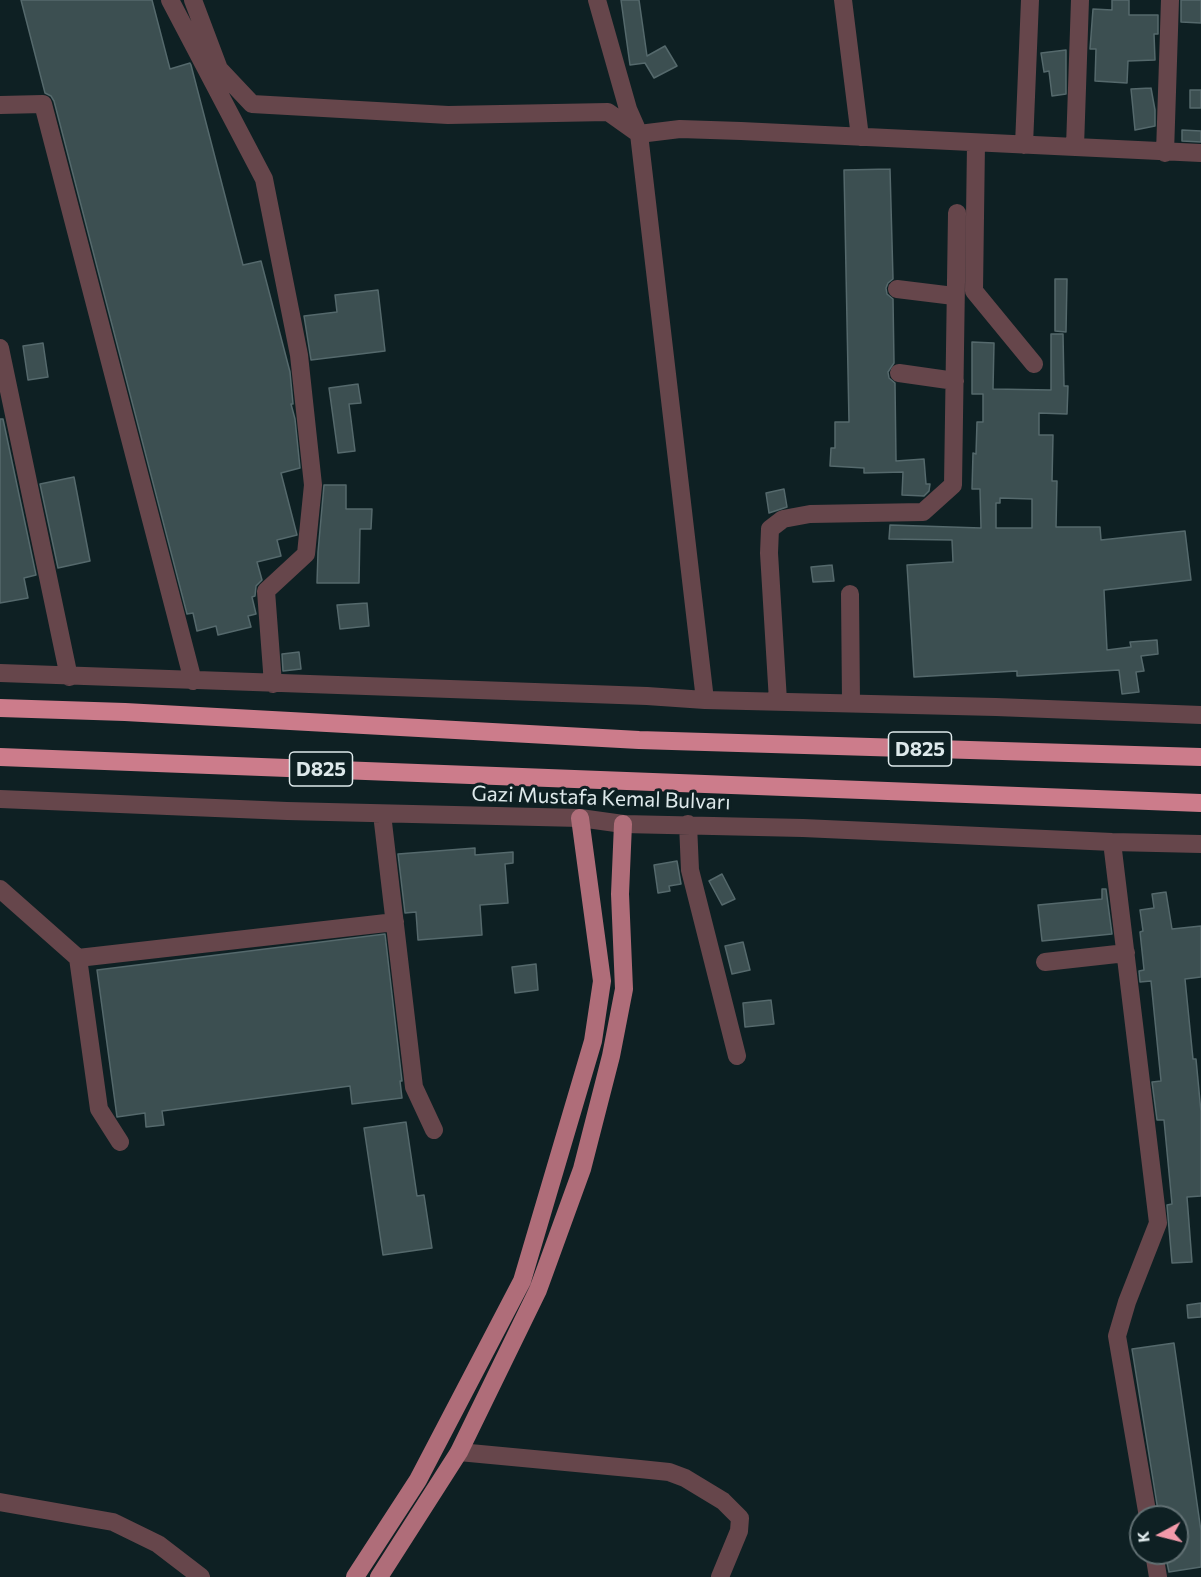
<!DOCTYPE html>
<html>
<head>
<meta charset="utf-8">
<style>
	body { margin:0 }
	#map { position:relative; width:1201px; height:1577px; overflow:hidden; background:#0e2023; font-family:Commissioner,sans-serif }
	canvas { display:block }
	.north { position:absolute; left:1129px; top:1505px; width:60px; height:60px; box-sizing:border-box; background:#0e2023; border:2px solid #617073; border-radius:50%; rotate:263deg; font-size:16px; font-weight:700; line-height:24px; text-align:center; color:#dee9eb }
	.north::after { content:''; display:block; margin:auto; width:21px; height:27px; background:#f39aaa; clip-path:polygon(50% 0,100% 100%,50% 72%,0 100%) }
</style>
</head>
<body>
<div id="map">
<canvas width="1201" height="1577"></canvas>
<div class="north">K</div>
</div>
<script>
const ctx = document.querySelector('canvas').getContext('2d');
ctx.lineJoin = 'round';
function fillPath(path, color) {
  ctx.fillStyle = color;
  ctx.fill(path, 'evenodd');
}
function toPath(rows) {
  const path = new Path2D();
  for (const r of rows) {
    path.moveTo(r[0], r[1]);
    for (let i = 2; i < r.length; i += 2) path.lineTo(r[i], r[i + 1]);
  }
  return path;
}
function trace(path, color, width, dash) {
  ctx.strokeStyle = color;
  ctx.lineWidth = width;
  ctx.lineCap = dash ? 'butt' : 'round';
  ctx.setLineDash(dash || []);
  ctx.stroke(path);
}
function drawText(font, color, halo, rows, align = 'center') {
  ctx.font = font + ' Commissioner,sans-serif';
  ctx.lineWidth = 6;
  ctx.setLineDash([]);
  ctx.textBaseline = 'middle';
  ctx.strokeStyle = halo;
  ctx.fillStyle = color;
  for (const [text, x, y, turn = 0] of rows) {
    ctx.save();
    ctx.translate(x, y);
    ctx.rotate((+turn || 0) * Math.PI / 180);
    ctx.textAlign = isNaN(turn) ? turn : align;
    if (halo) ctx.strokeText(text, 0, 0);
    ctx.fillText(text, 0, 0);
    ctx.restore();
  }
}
const building = toPath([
	[21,0,152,0,170,69,190,63,191,65,243,265,261,261,290,372,293,404,291,404,295,419,300,468,281,473,297,535,277,540,281,556,257,562,262,580,256,586,255,596,252,597,256,614,248,616,251,627,218,635,216,626,197,631,193,613,187,614,54,101,51,96,45,93,21,0],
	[621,0,639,0,647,56,665,46,677,66,654,78,645,63,630,65,621,0],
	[1112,0,1129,0,1129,15,1158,15,1158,34,1154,34,1155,60,1128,61,1127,83,1095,81,1096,49,1090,49,1093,9,1112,10,1112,0],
	[1181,0,1201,0,1201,23,1181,22,1181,0],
	[1066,50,1066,94,1052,96,1049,71,1044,72,1041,53,1066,50],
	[1151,88,1155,110,1155,126,1135,130,1131,89,1151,88],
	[1190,90,1201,90,1201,108,1190,108,1190,90],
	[1182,130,1201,131,1201,142,1182,141,1182,130],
	[890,169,893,279,888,283,886,288,887,294,893,299,894,363,888,372,889,378,895,383,896,461,924,459,926,484,930,484,929,491,924,496,902,495,903,472,864,473,864,468,830,466,831,448,835,448,835,422,849,422,844,170,890,169],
	[1055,279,1067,279,1066,332,1055,331,1055,279],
	[378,290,385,351,311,360,304,316,337,312,335,295,378,290],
	[1051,334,1063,334,1064,386,1068,386,1067,414,1039,413,1039,435,1053,435,1052,481,1057,481,1056,527,1100,527,1101,540,1185,531,1191,580,1104,590,1107,650,1131,647,1130,642,1157,640,1158,654,1141,656,1144,671,1136,672,1139,692,1122,694,1119,670,1017,676,1017,671,914,677,907,565,953,562,952,540,889,539,890,525,981,528,980,489,972,489,973,453,976,454,977,422,983,422,983,394,972,394,972,342,994,343,993,389,1051,390,1051,334],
	[1000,498,1032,499,1032,528,996,528,996,503,1000,503,1000,498],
	[43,343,48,377,28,380,23,346,43,343],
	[358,384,361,403,349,404,355,451,338,453,329,388,358,384],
	[0,419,3,419,36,575,24,578,28,598,0,603,0,419],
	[74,477,90,561,58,568,40,484,74,477],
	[324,485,346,485,346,509,372,509,371,529,360,529,359,583,317,583,318,552,324,485],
	[784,489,787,507,769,513,766,493,784,489],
	[832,565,834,581,813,582,811,567,832,565],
	[367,603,369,626,340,629,337,605,367,603],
	[299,652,301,669,283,671,282,654,299,652],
	[475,848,475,855,513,852,513,863,505,864,508,903,480,905,482,935,418,940,416,912,405,913,398,854,475,848],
	[677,861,681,884,669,886,670,891,658,893,654,865,677,861],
	[722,874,735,899,722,905,709,881,722,874],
	[1102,889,1106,889,1112,934,1042,941,1038,905,1102,899,1102,889],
	[1166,892,1172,929,1201,926,1201,977,1185,979,1193,1059,1196,1059,1201,1112,1201,1196,1187,1197,1192,1262,1172,1263,1167,1205,1172,1204,1164,1120,1157,1120,1152,1082,1161,1081,1151,981,1140,982,1139,971,1144,970,1140,932,1143,931,1140,910,1154,908,1152,894,1166,892],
	[385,934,402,1081,400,1081,402,1098,352,1104,350,1086,162,1111,164,1125,146,1127,145,1113,117,1117,97,970,385,934],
	[743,942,750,970,732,974,725,946,743,942],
	[536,964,538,990,515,993,512,967,536,964],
	[771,1000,774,1024,745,1027,743,1003,771,1000],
	[406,1122,417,1196,424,1195,432,1248,383,1255,364,1128,406,1122],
	[1201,1303,1201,1317,1188,1318,1187,1305,1201,1303],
	[1174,1343,1201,1531,1201,1567,1169,1572,1165,1553,1177,1553,1177,1517,1159,1517,1132,1349,1174,1343]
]);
fillPath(building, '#3c4f51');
trace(building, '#55696c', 1.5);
trace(toPath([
	[170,0,264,179,299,355,313,485,306,554,266,591,273,684],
	[193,0,219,69,252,104,448,115,608,112,639,134,680,129,741,131,1201,153],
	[597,0,628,109,639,134,705,700],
	[843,0,860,137],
	[0,105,43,104,193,681],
	[976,143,974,291,1034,364],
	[1024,145,1030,0],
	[1075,147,1080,0],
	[1165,153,1170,0],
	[897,289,954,296],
	[0,348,69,677],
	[899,373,955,381],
	[850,594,851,703],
	[0,673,647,696,705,700,996,707,1201,715],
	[778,701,769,553,770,529,783,519,810,514,923,512,953,485,957,213],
	[0,799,287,811,580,818,623,824,803,828,1112,842,1201,844],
	[382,814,414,1087,434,1130],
	[688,824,690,870,737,1056],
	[1112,842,1158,1223,1127,1302,1117,1336,1148,1517],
	[0,889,78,958,395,922],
	[78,958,99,1109,120,1142],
	[1045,962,1126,953],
	[459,1452,640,1469,669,1472,685,1478,723,1501,740,1518,739,1531,720,1577],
	[0,1502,113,1522,158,1544,201,1577],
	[1154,1553,1158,1577]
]), '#66464b', 18);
trace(toPath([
	[355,1577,418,1480,522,1281,593,1041,602,981,580,818],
	[379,1577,459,1452,538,1290,582,1169,611,1056,624,989,620,894,623,824]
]), '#af6d79', 18);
trace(toPath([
	[0,708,125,712,639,740,1201,757],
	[0,757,1201,803]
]), '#cc7c8b', 18);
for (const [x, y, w] of [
	[920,749,63],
	[321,769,63]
]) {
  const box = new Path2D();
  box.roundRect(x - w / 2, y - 17, w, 34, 4.5);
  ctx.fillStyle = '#0e2023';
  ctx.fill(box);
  trace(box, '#dee9eb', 1.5);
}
drawText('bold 20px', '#dee9eb', null, [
	["D825",920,749],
	["D825",321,769]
]);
drawText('21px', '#dee9eb', '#0e2023', [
	["Gazi Mustafa Kemal Bulvarı",601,798,2]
]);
</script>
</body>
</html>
